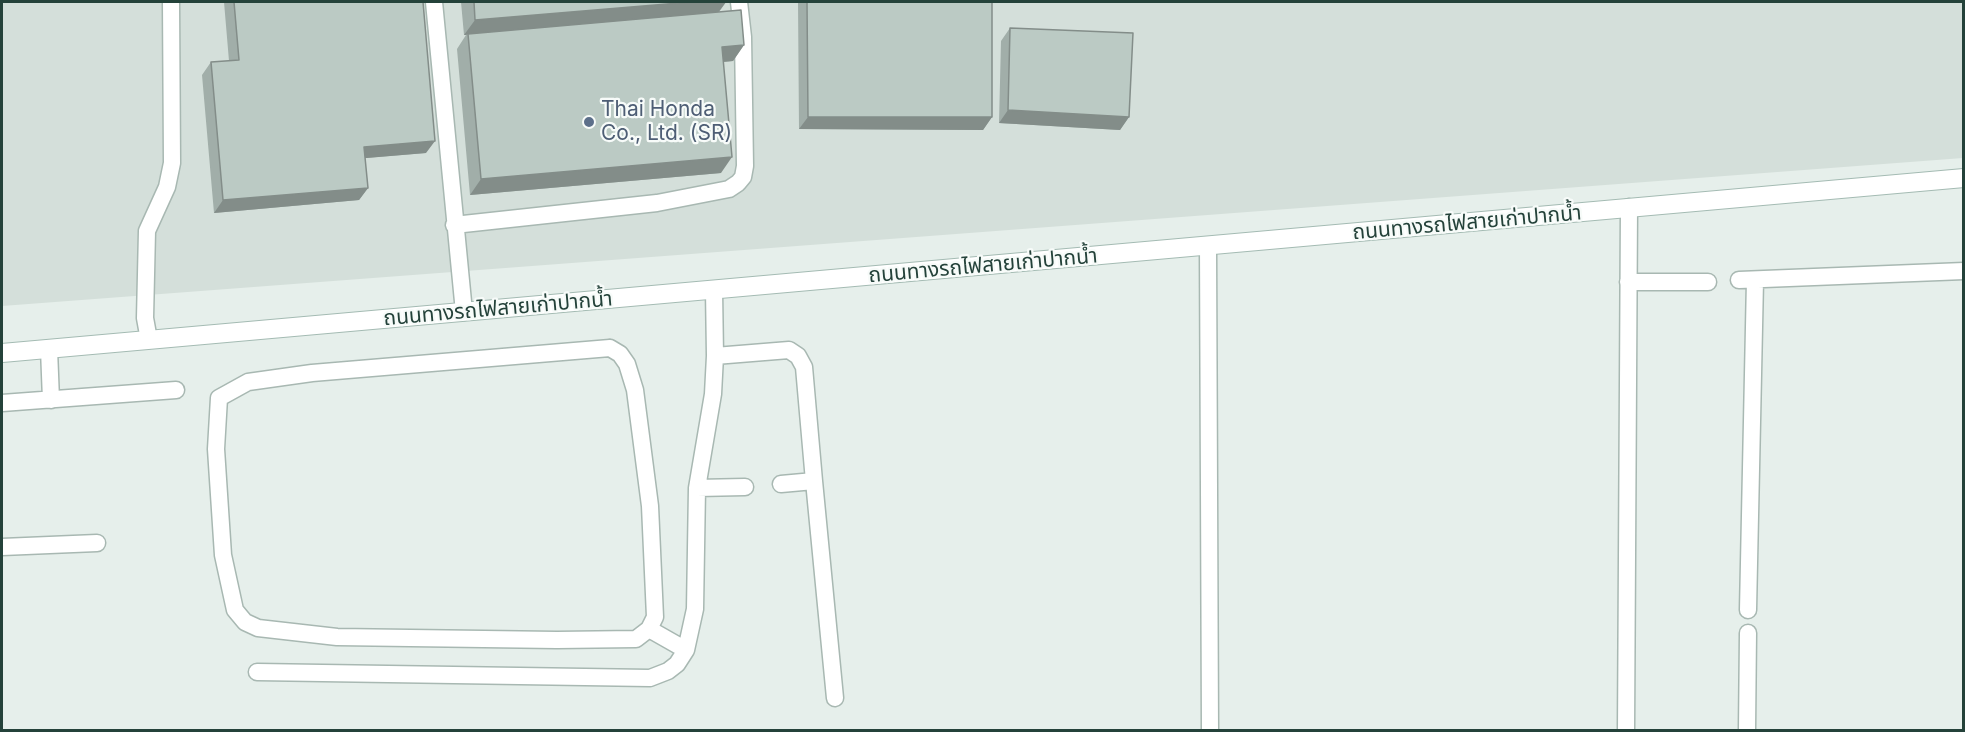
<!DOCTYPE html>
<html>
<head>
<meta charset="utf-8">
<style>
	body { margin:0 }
	#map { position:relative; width:1965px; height:732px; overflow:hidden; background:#e6efeb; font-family:Inter,sans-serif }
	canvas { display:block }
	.frame { position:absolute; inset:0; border:3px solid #24423a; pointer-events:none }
</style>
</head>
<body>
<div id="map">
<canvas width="1965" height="732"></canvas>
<div class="frame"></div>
</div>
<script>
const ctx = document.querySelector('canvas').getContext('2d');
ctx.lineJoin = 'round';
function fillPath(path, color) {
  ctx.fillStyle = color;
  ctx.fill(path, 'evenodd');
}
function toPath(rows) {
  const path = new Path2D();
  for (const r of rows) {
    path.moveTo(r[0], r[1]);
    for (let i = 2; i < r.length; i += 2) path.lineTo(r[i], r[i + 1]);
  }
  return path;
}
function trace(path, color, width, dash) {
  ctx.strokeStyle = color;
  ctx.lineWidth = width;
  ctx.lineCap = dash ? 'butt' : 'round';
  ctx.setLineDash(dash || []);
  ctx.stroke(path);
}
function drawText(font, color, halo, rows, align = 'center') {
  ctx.font = font + ' Inter,"Noto Sans Thai",sans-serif';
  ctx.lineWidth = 4.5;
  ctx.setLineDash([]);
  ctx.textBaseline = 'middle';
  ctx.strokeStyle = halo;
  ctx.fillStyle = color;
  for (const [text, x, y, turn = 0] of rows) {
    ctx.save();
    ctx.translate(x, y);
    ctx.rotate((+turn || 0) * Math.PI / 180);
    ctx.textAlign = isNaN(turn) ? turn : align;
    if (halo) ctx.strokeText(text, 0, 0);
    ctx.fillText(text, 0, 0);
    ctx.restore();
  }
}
fillPath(toPath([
	[2,2,1963,2,1963,158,2,306]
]), '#d4dfda');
const service = toPath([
	[434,2,464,312],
	[454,225,657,203,729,189,738,183,743,177,745,166,743,37,739,2],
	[1208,246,1210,730],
	[1739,280,1964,271],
	[1628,282,1708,282],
	[149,340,145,318,147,231,167,187,172,163,171,2],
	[610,348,620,354,627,364,635,390,650,506,655,617,649,629,636,639,557,640,337,637,258,628,245,622,235,610,223,555,216,449,219,398,248,382,312,373,610,348],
	[49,349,51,400],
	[715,356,789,350,798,356,804,367,814,481,781,484],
	[2,403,176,390],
	[814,481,835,698],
	[697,488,745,487],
	[2,547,97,543],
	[1748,610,1755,280],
	[649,629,686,650],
	[257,672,650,678,668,671,677,664,686,650,695,609,697,488,713,394,715,356,714,290],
	[1626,730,1629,207],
	[1747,730,1748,633]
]);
const secondary = toPath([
	[2,353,1964,178]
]);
trace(service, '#a8b8b2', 19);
trace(secondary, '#a4bbb3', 20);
trace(service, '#fff', 16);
trace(secondary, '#fff', 18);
fillPath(toPath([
	[224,2,423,2,426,153,365,158,368,188,359,200,214,213,202,75,211,62,229,61],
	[461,2,726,2,719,12,744,45,733,61,723,62,721,173,470,195,457,49,466,35,464,35],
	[798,2,992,2,992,117,983,130,799,129],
	[1010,28,1129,117,1120,130,999,123,1001,41]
]), '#a1aea9');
fillPath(toPath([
	[691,2,726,2,717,14,468,34,466,35,464,35,475,20],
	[744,45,733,61,711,63,722,47],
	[1008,110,1129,117,1120,130,999,123],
	[808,117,992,117,983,130,799,129],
	[435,141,426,153,355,159,364,147],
	[732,157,721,173,470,195,481,179],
	[368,188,359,200,214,213,223,200]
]), '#838d89');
const building = toPath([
	[234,2,423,2,435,141,364,147,368,188,223,200,211,62,239,60,234,2],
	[474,2,691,2,475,20,474,2],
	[807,2,992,2,992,117,808,117,807,2],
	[741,10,744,45,722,47,732,157,481,179,468,34,741,10],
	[1010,28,1133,33,1129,117,1008,110,1010,28]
]);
fillPath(building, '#bbcac4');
trace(building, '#838d89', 1.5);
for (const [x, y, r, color] of [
	[589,122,6,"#5c6f8a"]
]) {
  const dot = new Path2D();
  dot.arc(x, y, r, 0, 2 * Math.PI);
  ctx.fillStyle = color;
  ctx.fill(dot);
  trace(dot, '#f7fbf9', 2);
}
drawText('21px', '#4e5e75', '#f7fbf9', [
	["Thai Honda",601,110],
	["Co., Ltd. (SR)",601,134]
], 'left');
drawText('21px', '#24423a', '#f7fbf9', [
	["ถนนทางรถไฟสายเก่าปากน้ำ",1467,223,-5],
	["ถนนทางรถไฟสายเก่าปากน้ำ",983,266,-5],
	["ถนนทางรถไฟสายเก่าปากน้ำ",498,309,-5]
]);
</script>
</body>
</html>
